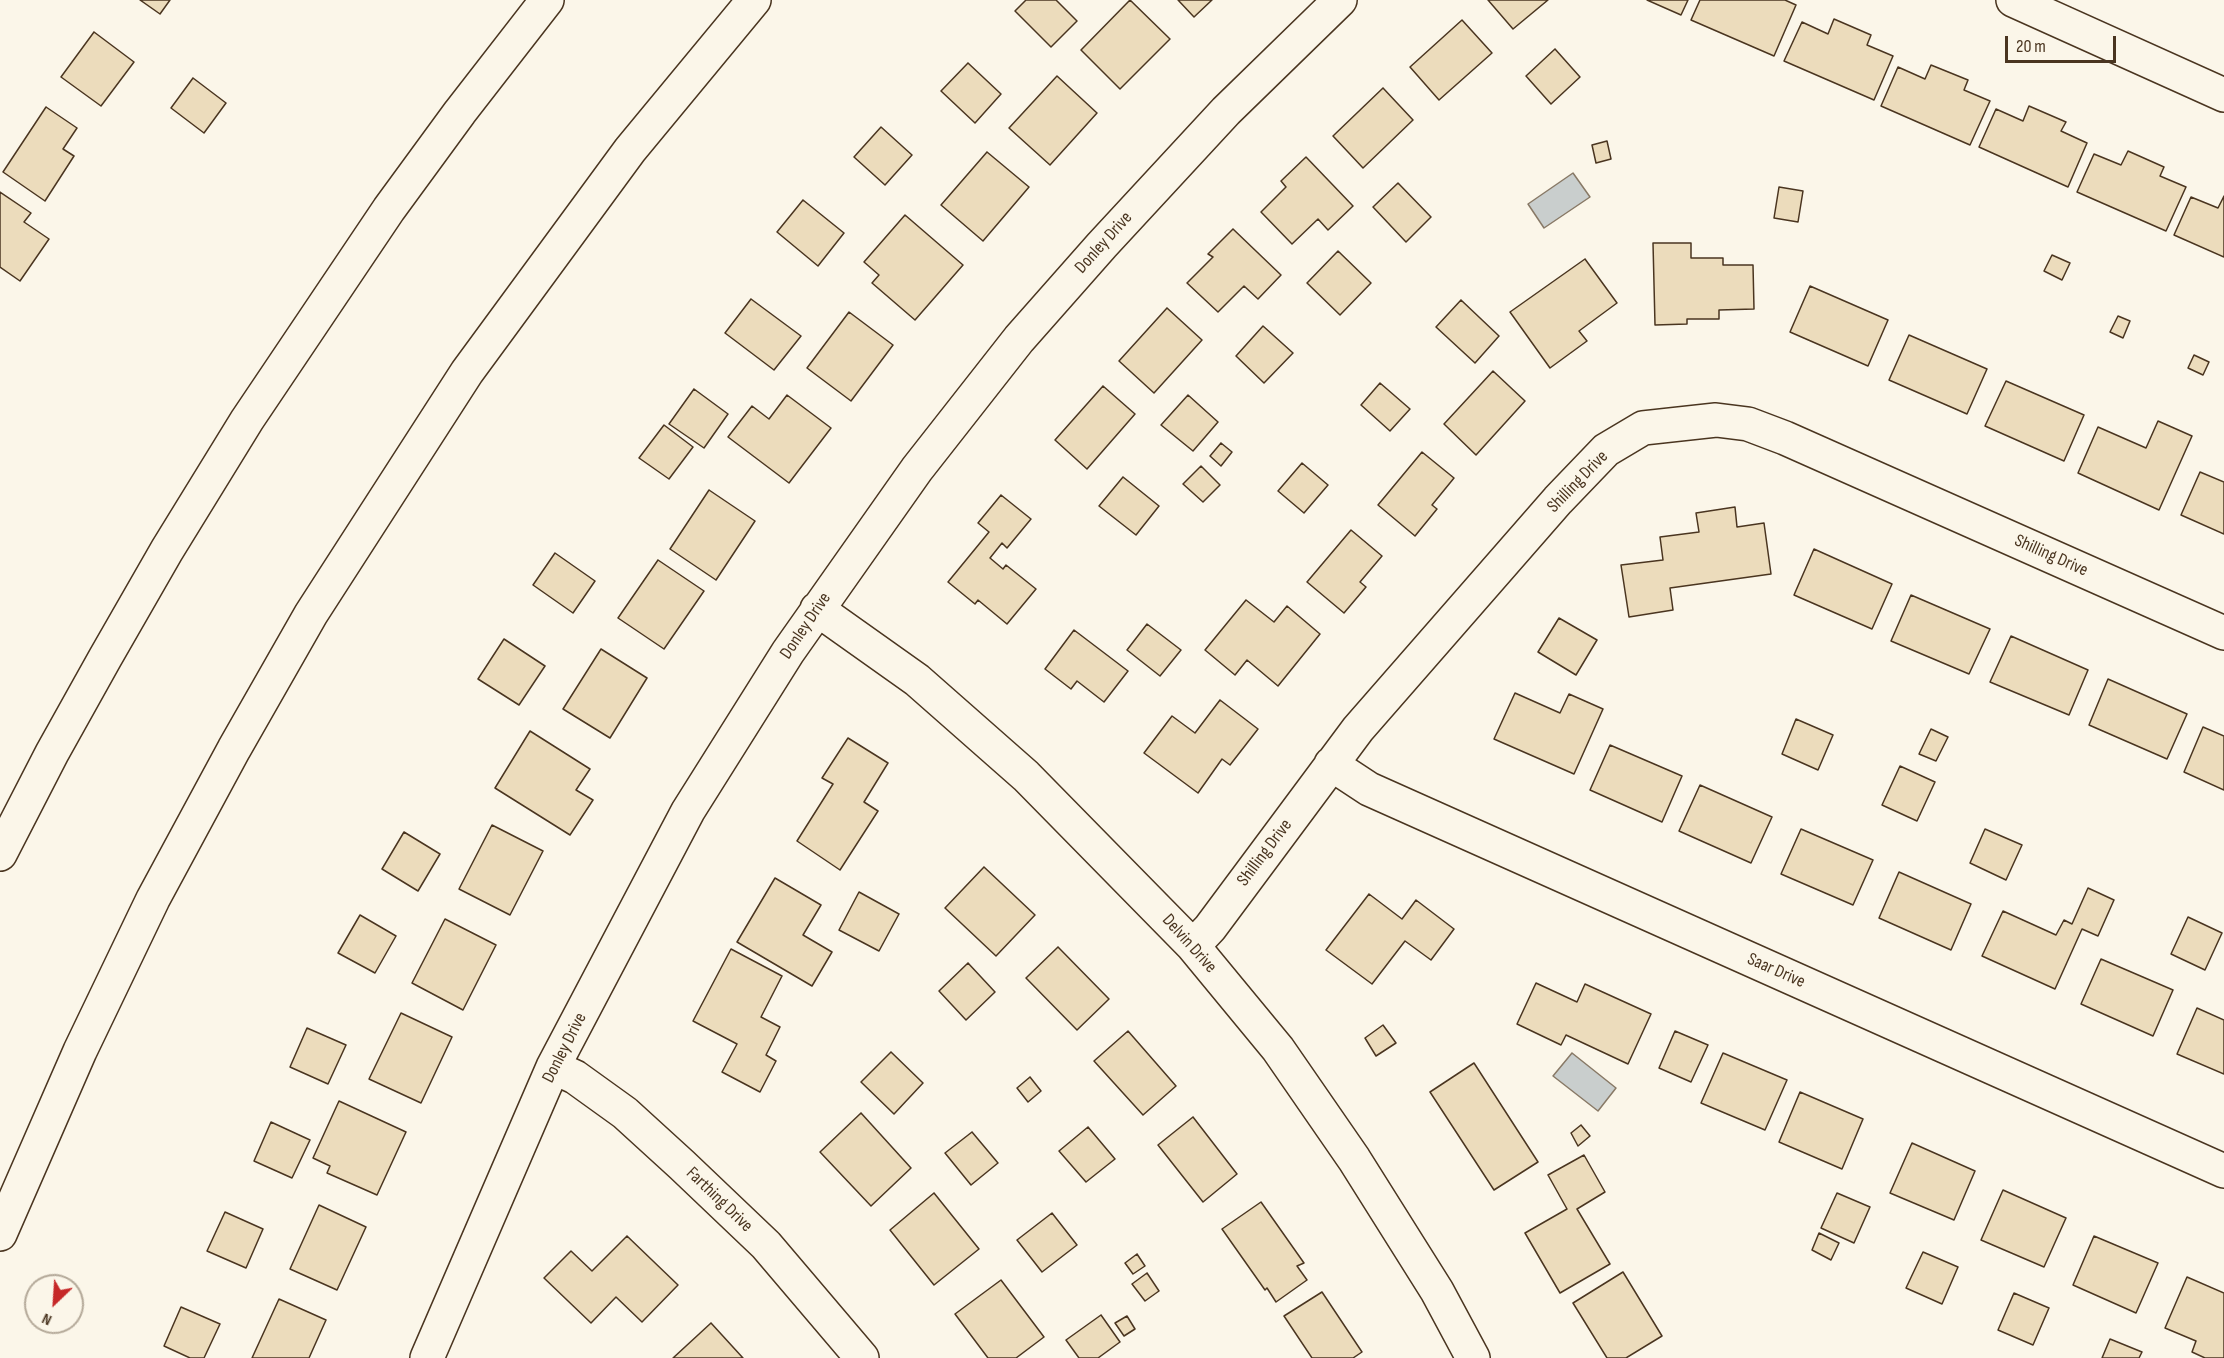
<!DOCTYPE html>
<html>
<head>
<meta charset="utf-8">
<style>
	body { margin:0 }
	#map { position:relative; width:2224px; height:1358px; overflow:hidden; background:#fbf6e9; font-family:"Sofia Sans Condensed",sans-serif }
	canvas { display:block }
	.north { position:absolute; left:24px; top:1274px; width:60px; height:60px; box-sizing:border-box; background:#fbf6e9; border:2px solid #b4a999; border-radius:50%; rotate:205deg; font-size:16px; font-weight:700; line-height:24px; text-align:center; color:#4a3520 }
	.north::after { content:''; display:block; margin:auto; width:21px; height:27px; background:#c62828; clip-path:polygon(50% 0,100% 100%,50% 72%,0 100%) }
	.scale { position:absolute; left:2005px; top:36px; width:111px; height:27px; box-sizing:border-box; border:3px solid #4a3520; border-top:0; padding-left:8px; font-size:18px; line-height:21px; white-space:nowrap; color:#4a3520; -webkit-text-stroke:4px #fbf6e9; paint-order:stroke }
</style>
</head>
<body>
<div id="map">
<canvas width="2224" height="1358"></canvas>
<div class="north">N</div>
<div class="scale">20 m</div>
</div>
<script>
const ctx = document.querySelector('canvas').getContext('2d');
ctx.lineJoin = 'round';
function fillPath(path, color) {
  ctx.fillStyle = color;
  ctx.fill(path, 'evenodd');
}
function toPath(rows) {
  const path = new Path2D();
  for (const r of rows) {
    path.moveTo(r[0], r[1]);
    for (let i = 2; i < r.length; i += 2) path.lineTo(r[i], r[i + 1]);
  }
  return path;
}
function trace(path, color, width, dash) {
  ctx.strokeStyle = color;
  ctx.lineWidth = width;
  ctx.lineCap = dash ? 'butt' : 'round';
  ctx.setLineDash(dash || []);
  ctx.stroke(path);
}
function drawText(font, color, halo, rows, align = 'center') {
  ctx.font = font + ' "Sofia Sans Condensed",sans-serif';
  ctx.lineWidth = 4.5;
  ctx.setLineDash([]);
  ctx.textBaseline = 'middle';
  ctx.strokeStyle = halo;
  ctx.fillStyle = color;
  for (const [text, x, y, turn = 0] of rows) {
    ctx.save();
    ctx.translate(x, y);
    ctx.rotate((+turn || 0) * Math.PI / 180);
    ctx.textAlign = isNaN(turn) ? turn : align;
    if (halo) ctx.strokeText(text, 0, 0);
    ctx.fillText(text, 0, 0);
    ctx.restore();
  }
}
const water = toPath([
	[1573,173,1590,197,1544,228,1528,204,1573,173],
	[1572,1053,1616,1088,1598,1111,1553,1076,1572,1053]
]);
fillPath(water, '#c9cecd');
trace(water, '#887966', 1.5);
const building = toPath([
	[140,0,170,0,160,14,140,0],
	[1026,0,1056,0,1077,21,1051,47,1015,11,1026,0],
	[1130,0,1170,39,1120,89,1081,50,1130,0],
	[1178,0,1212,0,1194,17,1178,0],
	[1488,0,1548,0,1513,29,1488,0],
	[1647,0,1688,0,1681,15,1647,0],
	[1700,0,1785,0,1796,5,1774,56,1691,20,1700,0],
	[1834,19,1871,35,1867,45,1893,56,1874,100,1784,61,1802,22,1828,34,1834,19],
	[1462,20,1492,53,1439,100,1410,67,1462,20],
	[94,32,134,62,101,106,61,77,94,32],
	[1555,49,1580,77,1551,104,1526,76,1555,49],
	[968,63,1001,94,975,123,941,91,968,63],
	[1931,65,1968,80,1964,90,1990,101,1970,145,1881,106,1898,67,1925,79,1931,65],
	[1057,76,1097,113,1050,165,1009,128,1057,76],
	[193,78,226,103,204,133,171,108,193,78],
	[1383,88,1413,120,1363,168,1333,136,1383,88],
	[2029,106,2066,122,2061,131,2087,143,2068,187,1979,147,1996,109,2023,121,2029,106],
	[46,107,77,128,63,149,74,156,45,201,3,172,46,107],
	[881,127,912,155,885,185,854,157,881,127],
	[1607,141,1611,159,1596,163,1592,145,1607,141],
	[2128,151,2164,167,2160,176,2186,187,2166,231,2077,192,2094,154,2121,165,2128,151],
	[987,152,1029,187,983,241,941,205,987,152],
	[1306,157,1353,206,1328,230,1318,219,1292,244,1261,212,1286,187,1281,181,1306,157],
	[1398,183,1431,217,1406,242,1373,207,1398,183],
	[1779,187,1803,191,1798,222,1774,218,1779,187],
	[0,192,31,213,24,222,49,239,20,281,0,267,0,192],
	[2224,196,2224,257,2174,235,2191,197,2218,208,2224,196],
	[803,200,844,233,818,266,777,232,803,200],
	[905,215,963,265,915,320,872,283,879,275,864,262,905,215],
	[1233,229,1281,275,1258,299,1244,286,1218,312,1187,283,1213,257,1208,254,1233,229],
	[1653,243,1691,243,1691,258,1723,258,1723,265,1753,265,1754,309,1719,310,1719,319,1687,319,1687,324,1655,325,1653,243],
	[1338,251,1371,283,1340,315,1307,283,1338,251],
	[2052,255,2070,263,2062,280,2044,271,2052,255],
	[1585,259,1617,303,1579,331,1587,341,1550,368,1510,312,1585,259],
	[1810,286,1888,320,1868,366,1790,332,1810,286],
	[751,299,801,336,774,370,725,333,751,299],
	[1461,300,1499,336,1475,363,1436,327,1461,300],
	[1167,308,1202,340,1154,393,1119,361,1167,308],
	[849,312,893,345,851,401,807,368,849,312],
	[2118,316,2130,321,2123,338,2110,332,2118,316],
	[1263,326,1293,353,1264,383,1236,356,1263,326],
	[1909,335,1987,369,1967,414,1889,380,1909,335],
	[2194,355,2209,362,2203,375,2188,368,2194,355],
	[1493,371,1525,401,1476,455,1444,424,1493,371],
	[2006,381,2084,415,2064,461,1985,426,2006,381],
	[1380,383,1410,409,1390,431,1361,405,1380,383],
	[1103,386,1135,414,1087,469,1055,440,1103,386],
	[694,389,728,414,704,448,669,424,694,389],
	[787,395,831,428,789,483,728,437,752,406,769,419,787,395],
	[1188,395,1218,422,1193,451,1161,425,1188,395],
	[2158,421,2192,436,2159,510,2078,473,2098,427,2146,448,2158,421],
	[664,425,693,447,669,479,639,458,664,425],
	[1221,443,1232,452,1221,466,1210,456,1221,443],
	[1422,452,1454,478,1432,505,1437,509,1415,536,1378,505,1422,452],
	[1302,463,1328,485,1304,513,1278,491,1302,463],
	[1201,466,1220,485,1203,502,1183,484,1201,466],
	[2200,472,2224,482,2224,534,2181,515,2200,472],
	[1123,477,1159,506,1136,535,1099,506,1123,477],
	[709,490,755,521,716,580,670,549,709,490],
	[1001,495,1031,519,1007,548,1002,543,990,558,1003,569,1006,565,1036,589,1007,624,978,600,975,604,948,582,989,532,978,523,1001,495],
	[1735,507,1737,527,1764,523,1771,574,1670,588,1673,610,1629,617,1621,565,1663,560,1660,537,1699,532,1696,513,1735,507],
	[1351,530,1382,556,1360,582,1366,587,1344,613,1307,582,1351,530],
	[1814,549,1892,584,1872,629,1794,595,1814,549],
	[555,553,595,581,573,613,533,585,555,553],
	[658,560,704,591,664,649,618,618,658,560],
	[1911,595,1990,629,1969,674,1891,641,1911,595],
	[1246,600,1274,622,1287,606,1320,634,1278,686,1247,660,1235,675,1205,650,1246,600],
	[1559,618,1597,640,1576,675,1538,652,1559,618],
	[1147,624,1181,650,1160,676,1127,650,1147,624],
	[1074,630,1128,671,1104,702,1077,681,1071,689,1045,669,1074,630],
	[2011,636,2088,670,2069,715,1990,682,2011,636],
	[504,639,545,666,519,705,478,679,504,639],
	[601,649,647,678,610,738,563,709,601,649],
	[2108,679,2187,714,2167,759,2089,725,2108,679],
	[1515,693,1560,713,1569,694,1603,709,1574,774,1494,739,1515,693],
	[1220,700,1258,729,1230,765,1222,759,1198,793,1144,753,1172,716,1195,733,1220,700],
	[1796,719,1833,735,1818,770,1782,754,1796,719],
	[2203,727,2224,736,2224,790,2184,772,2203,727],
	[1931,729,1948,737,1936,761,1919,754,1931,729],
	[530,731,590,769,576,790,593,800,570,835,495,788,530,731],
	[848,738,888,763,864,802,878,811,840,870,797,841,833,784,822,778,848,738],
	[1610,745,1682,776,1662,822,1590,790,1610,745],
	[1900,766,1935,782,1917,821,1882,805,1900,766],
	[1700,785,1772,817,1751,863,1679,831,1700,785],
	[492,825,543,851,510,915,459,889,492,825],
	[1801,829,1873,860,1853,905,1781,874,1801,829],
	[1985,829,2022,845,2006,880,1970,863,1985,829],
	[404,832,440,854,418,891,382,869,404,832],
	[984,867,1035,915,996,956,945,908,984,867],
	[1899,872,1971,904,1951,950,1879,918,1899,872],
	[775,878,821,905,803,935,832,952,812,986,737,942,775,878],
	[2088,888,2114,900,2098,936,2082,929,2055,989,1982,956,2003,911,2056,935,2064,920,2072,924,2088,888],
	[859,892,899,914,879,951,839,930,859,892],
	[1369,894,1402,919,1416,900,1454,929,1431,960,1405,941,1372,984,1326,950,1369,894],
	[360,915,396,936,375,973,338,953,360,915],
	[2188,917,2222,933,2205,970,2171,954,2188,917],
	[445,919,496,945,463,1010,412,983,445,919],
	[1058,947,1109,999,1077,1030,1026,978,1058,947],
	[731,949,782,976,761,1017,780,1027,766,1055,776,1061,760,1092,722,1072,737,1044,693,1021,731,949],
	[2101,959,2173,990,2153,1036,2081,1004,2101,959],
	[968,963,995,992,966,1020,939,991,968,963],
	[1536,983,1577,1002,1585,984,1651,1014,1628,1064,1566,1035,1561,1045,1517,1024,1536,983],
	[2197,1008,2224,1020,2224,1074,2177,1054,2197,1008],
	[401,1013,452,1037,421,1103,369,1079,401,1013],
	[1383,1025,1396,1043,1376,1056,1365,1038,1383,1025],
	[307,1028,346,1045,328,1084,290,1067,307,1028],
	[1128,1031,1176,1086,1143,1115,1094,1061,1128,1031],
	[1675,1031,1708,1045,1691,1082,1659,1068,1675,1031],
	[891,1052,923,1083,894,1114,861,1082,891,1052],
	[1723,1053,1787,1080,1765,1130,1701,1103,1723,1053],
	[1474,1063,1538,1162,1494,1190,1430,1092,1474,1063],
	[1030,1077,1041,1091,1028,1102,1017,1088,1030,1077],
	[1800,1092,1863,1119,1842,1169,1779,1142,1800,1092],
	[339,1101,406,1132,377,1195,327,1173,330,1166,313,1158,339,1101],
	[861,1113,911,1168,871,1206,820,1152,861,1113],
	[1193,1117,1237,1174,1203,1202,1158,1145,1193,1117],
	[271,1122,310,1140,292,1178,254,1161,271,1122],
	[1581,1125,1590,1136,1578,1146,1571,1133,1581,1125],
	[1088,1127,1115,1159,1086,1182,1059,1151,1088,1127],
	[972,1132,998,1163,971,1185,945,1153,972,1132],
	[1912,1143,1975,1171,1954,1220,1890,1193,1912,1143],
	[1584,1155,1605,1192,1577,1209,1610,1264,1560,1293,1525,1233,1567,1209,1548,1175,1584,1155],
	[2003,1190,2066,1218,2044,1267,1981,1240,2003,1190],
	[934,1193,979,1249,934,1285,890,1230,934,1193],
	[1837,1193,1870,1207,1854,1243,1821,1228,1837,1193],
	[1261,1202,1304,1263,1297,1266,1307,1280,1276,1302,1267,1288,1265,1290,1222,1229,1261,1202],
	[319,1205,366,1227,337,1290,290,1269,319,1205],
	[225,1212,263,1229,246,1268,207,1251,225,1212],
	[1052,1213,1077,1245,1042,1272,1017,1240,1052,1213],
	[1819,1233,1839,1243,1831,1260,1812,1250,1819,1233],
	[627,1236,678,1285,642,1322,616,1297,591,1323,544,1278,571,1251,592,1271,627,1236],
	[2094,1236,2158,1263,2136,1313,2073,1285,2094,1236],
	[1923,1252,1958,1267,1942,1304,1906,1288,1923,1252],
	[1137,1254,1145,1266,1133,1274,1125,1263,1137,1254],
	[1623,1272,1662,1336,1626,1358,1607,1358,1573,1303,1623,1272],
	[1147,1273,1159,1291,1145,1301,1132,1284,1147,1273],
	[2187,1277,2224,1293,2224,1358,2205,1358,2192,1352,2196,1341,2165,1328,2187,1277],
	[1001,1280,1044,1337,1016,1358,988,1358,955,1314,1001,1280],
	[1322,1292,1362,1352,1353,1358,1312,1358,1284,1316,1322,1292],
	[2014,1293,2049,1308,2033,1345,1998,1330,2014,1293],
	[279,1299,326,1320,309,1358,252,1358,279,1299],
	[181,1307,220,1324,204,1358,190,1358,164,1346,181,1307],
	[1101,1315,1120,1342,1098,1358,1079,1358,1066,1340,1101,1315],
	[1127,1316,1135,1329,1124,1336,1115,1323,1127,1316],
	[711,1323,743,1358,673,1358,711,1323],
	[2110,1339,2142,1352,2139,1358,2102,1358,2110,1339]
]);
fillPath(building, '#ecdcbc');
trace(building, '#4a3520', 1.5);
const street = toPath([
	[2013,0,2224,95],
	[817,609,917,680,1026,776,1193,946,1278,1049,1354,1159,1437,1291,1473,1358],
	[1331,764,1369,789,2224,1171],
	[1193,946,1210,928,1358,729,1558,500,1606,450,1643,428,1716,420,1748,424,1785,438,2224,633],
	[553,1067,575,1077,625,1113,682,1165,766,1245,862,1358],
	[427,1358,553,1067,688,811,788,652,917,469,1019,339,1102,245,1226,111,1340,0]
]);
const highway = toPath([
	[0,854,52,753,105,658,167,550,247,420,389,209,460,112,547,0],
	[0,1234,80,1051,153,899,234,749,311,614,467,372,630,150,754,0]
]);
trace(street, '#4a3520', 36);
trace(highway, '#4a3520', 36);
trace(street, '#fbf6e9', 33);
trace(highway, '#fbf6e9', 33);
drawText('18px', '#4a3520', '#fbf6e9', [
	["Donley Drive",1104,243,-48],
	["Shilling Drive",1578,482,-46],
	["Shilling Drive",2051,556,24],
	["Donley Drive",806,626,-56],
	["Shilling Drive",1265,853,-53],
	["Delvin Drive",1189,944,48],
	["Saar Drive",1776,971,24],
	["Donley Drive",565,1048,-63],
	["Farthing Drive",719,1200,44]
]);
</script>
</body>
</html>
